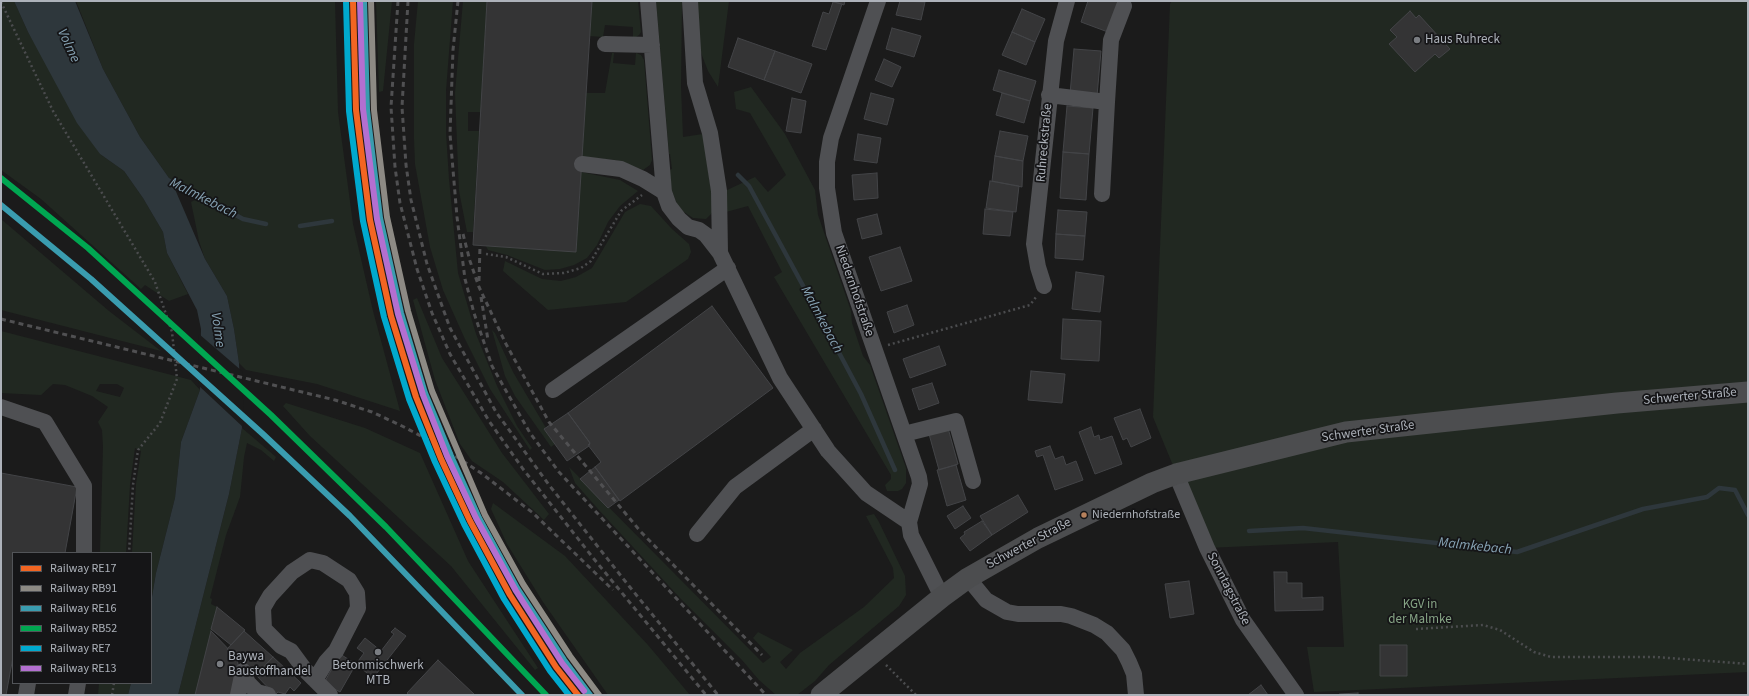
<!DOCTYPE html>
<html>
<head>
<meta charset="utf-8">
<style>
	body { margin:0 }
	#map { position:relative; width:1749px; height:696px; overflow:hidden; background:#1b1b1b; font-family:"Source Sans 3",sans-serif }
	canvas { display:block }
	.frame { position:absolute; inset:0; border:2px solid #adb2ba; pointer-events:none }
	.legend { position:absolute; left:12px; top:552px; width:140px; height:132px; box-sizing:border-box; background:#151517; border:1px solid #525458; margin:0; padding:5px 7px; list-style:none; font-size:12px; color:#adb2ba }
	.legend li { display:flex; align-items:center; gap:8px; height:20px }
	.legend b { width:20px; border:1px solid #525458 }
</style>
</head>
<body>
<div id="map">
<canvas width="1749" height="696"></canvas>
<div class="frame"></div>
<ul class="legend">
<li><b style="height:5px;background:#f26522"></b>Railway RE17</li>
<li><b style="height:5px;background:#8d8a84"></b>Railway RB91</li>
<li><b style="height:5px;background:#3a9caf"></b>Railway RE16</li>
<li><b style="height:5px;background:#00a651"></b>Railway RB52</li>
<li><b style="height:5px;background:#00a9ce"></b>Railway RE7</li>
<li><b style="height:5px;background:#b36fd0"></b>Railway RE13</li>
</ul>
</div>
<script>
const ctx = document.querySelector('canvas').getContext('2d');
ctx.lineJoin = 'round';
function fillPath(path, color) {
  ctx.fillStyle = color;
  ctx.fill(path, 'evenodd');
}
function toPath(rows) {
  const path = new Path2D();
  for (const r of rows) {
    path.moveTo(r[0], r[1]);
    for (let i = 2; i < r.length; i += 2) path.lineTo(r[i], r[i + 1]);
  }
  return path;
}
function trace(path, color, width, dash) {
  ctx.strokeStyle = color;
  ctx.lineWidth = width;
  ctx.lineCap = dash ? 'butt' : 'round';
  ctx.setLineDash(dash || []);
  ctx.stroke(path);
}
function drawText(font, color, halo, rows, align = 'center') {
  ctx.font = font + ' "Source Sans 3",sans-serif';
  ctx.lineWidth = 3.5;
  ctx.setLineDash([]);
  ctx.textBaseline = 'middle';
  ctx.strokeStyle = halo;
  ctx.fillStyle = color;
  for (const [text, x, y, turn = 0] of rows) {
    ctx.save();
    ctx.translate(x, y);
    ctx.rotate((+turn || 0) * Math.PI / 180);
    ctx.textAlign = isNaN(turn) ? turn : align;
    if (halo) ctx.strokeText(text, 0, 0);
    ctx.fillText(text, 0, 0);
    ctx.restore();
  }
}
fillPath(toPath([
	[1,1,14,1,28,32,100,154,124,171,143,198,163,232,167,253,188,294,169,301,145,285,141,289,41,199,1,170],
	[76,1,335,1,338,112,353,224,373,311,400,411,317,384,246,370,239,363,234,329,227,296,205,259,199,241,191,202,199,198,197,192,169,178,140,137,103,69],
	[376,1,392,1,383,91,379,92],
	[418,1,453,1,446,91,446,133,449,179,458,273,476,334,497,386,517,426,532,448,530,450,490,389,464,337,443,290,430,247,415,164,414,139,414,44],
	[463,1,487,1,481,112,468,112,468,131,479,131,473,232,467,232,459,191,458,168,455,93],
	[592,1,638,1,641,32,639,35,633,39,633,27,605,25,603,37,589,36],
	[656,1,682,1,681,87,683,137,703,134,714,211,706,219,693,218,681,210,677,204,672,191,669,170,672,169,670,154,669,154],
	[694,1,729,1,718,87,708,71,695,37],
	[1172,1,1748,1,1748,672,1314,692,1307,647,1344,647,1338,542,1207,548,1153,417,1170,4],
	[612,53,614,53,613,63,635,65,636,53,641,55,644,60,652,160,650,165,643,170,615,160,582,157,586,93,605,93],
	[751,87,785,134,815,190,818,215,851,311,852,323,863,356,870,365,906,468,906,483,902,489,898,491,887,491,885,485,891,479,891,475,774,277,782,272,748,206,726,212,725,191,755,177,768,192,786,175,750,113,736,109,734,92],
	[581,172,620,180,638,191,620,206,608,222,597,245,587,258,574,265,560,269,545,270,507,255,488,250,486,246,576,251],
	[640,204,651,206,672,229,689,244,691,252,688,259,626,302,548,310,503,271,505,261,542,279,561,281,576,277,592,268,625,212],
	[1,219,109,311,161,351,1,310],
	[417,298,442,358,502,453,549,514,544,520,503,482,472,461,460,444,435,380,413,300],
	[492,330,495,333,513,372,546,428,544,429,555,444,551,447,515,396,505,376],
	[1,331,191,380,200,390,181,442,175,498,156,573,151,603,151,553,132,553,136,484,141,451,135,448,130,485,126,553,100,553,103,447,102,430,98,422,108,407,92,396,65,385,53,384,41,395,1,393],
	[100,384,117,384,124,388,120,397,96,391],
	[286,403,365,428,420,453,468,561,538,668,535,670,451,566,310,436,283,406],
	[242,428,276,457,274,461,261,450,247,443,244,457,240,497,226,535,210,598,212,599,211,604,217,607,195,695,178,695,229,494],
	[569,467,763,663,771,657,753,638,758,632,793,650,780,662,786,669,800,653,864,607,894,578,893,568,866,516,874,514,879,522,905,576,906,595,899,606,829,665,815,681,797,695,776,695,759,680,742,660,680,598,598,509,575,483],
	[493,503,565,556,648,645,690,695,608,695,543,602,507,544,491,509],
	[99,683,131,683,128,695,98,695]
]), '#212821');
fillPath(toPath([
	[14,1,75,1,103,69,140,137,169,178,197,192,199,198,174,187,205,259,227,296,234,329,239,363,242,428,229,494,178,695,128,695,131,683,151,683,151,603,156,573,175,498,181,442,200,390,201,329,197,310,167,253,163,232,143,198,124,171,100,154,77,123,28,32]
]), '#2e373c');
fillPath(toPath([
	[199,334,242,371,244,428,198,385]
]), '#1b1b1b');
trace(toPath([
	[738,175,749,186,827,330,861,394,895,470],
	[193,192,243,219,266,224],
	[300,226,332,221],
	[1249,531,1303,528,1517,552,1643,509,1707,497,1719,488,1735,490,1748,515]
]), '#2e373c', 4.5);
const building = toPath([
	[487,1,592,1,576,252,473,245,487,1],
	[832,1,845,1,844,5,832,1],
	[900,1,925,2,921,20,896,15,900,1],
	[1088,1,1119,1,1108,32,1081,22,1088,1],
	[833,2,842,4,826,50,812,46,823,12,829,14,833,2],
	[1022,9,1045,19,1035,42,1012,32,1022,9],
	[1410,11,1416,18,1419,15,1450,49,1439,58,1435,54,1415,72,1389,44,1397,37,1390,30,1410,11],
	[892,28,921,36,914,57,886,49,892,28],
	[1012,32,1035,42,1026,65,1002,55,1012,32],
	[738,38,775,51,764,80,728,67,738,38],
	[1074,49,1101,51,1097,96,1070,94,1074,49],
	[775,51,812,64,801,93,764,80,775,51],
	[884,59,901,67,892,87,875,80,884,59],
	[999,70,1036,81,1030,101,993,90,999,70],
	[871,93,894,99,887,125,864,119,871,93],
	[1002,93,1030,101,1024,123,996,115,1002,93],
	[792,98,806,101,801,133,786,131,792,98],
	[1067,106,1093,108,1089,154,1063,152,1067,106],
	[1000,131,1028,136,1023,161,995,156,1000,131],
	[858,134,881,138,877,163,854,160,858,134],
	[1063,152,1089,154,1086,200,1060,198,1063,152],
	[995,156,1023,161,1022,187,992,181,995,156],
	[877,173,878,198,854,200,852,175,877,173],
	[990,181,1019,186,1016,212,986,208,990,181],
	[985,209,1013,212,1010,236,983,234,985,209],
	[1058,210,1087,212,1085,236,1056,234,1058,210],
	[877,214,882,234,862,239,857,219,877,214],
	[1056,234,1085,236,1083,260,1055,258,1056,234],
	[900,247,912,281,881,291,869,257,900,247],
	[1076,272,1104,276,1100,312,1072,309,1076,272],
	[907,305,914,325,894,333,887,312,907,305],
	[712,306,773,388,620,501,595,467,601,462,588,445,590,443,568,413,712,306],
	[1063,319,1101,321,1099,361,1061,359,1063,319],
	[939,346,946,365,910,378,903,359,939,346],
	[1031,371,1065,374,1062,403,1028,400,1031,371],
	[932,383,939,403,919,410,912,389,932,383],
	[1140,409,1151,438,1131,447,1127,438,1123,440,1114,418,1140,409],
	[568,413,590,443,589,446,567,461,544,429,568,413],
	[1091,427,1094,437,1099,435,1100,440,1112,436,1122,464,1095,474,1079,432,1091,427],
	[948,428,958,464,939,470,929,434,948,428],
	[1050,446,1055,459,1063,456,1066,465,1076,461,1083,480,1055,490,1043,455,1037,457,1035,451,1050,446],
	[956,465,966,500,947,506,937,470,956,465],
	[595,467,619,500,608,508,580,479,595,467],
	[1,473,77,487,65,553,13,553,13,657,6,695,1,695,1,473],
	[1018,495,1028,512,992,535,980,516,1018,495],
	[963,506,971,518,955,529,947,516,963,506],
	[982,521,992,535,970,551,960,538,965,534,964,532,982,521],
	[1274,572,1287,572,1287,583,1302,583,1302,598,1323,597,1323,610,1275,611,1274,572],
	[1189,581,1194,614,1170,618,1165,584,1189,581],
	[217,607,245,630,231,645,211,629,217,607],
	[395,628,406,636,373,678,356,664,364,653,357,648,365,638,381,651,394,634,391,632,395,628],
	[211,631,237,658,239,670,233,695,195,695,211,631],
	[244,631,273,657,256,675,227,649,244,631],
	[1380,645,1407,645,1407,676,1380,676,1380,645],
	[340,654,356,664,340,692,324,683,340,654],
	[273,657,301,683,294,691,290,687,285,694,278,692,275,695,256,675,273,657],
	[438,660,475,695,409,695,407,693,438,660],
	[1261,685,1268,695,1248,695,1261,685],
	[1358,693,1358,695,1339,695,1339,694,1358,693]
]);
fillPath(building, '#343435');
trace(building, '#434447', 1);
trace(toPath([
	[1,2,53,111,155,282,172,332,177,379,160,423,138,450,133,485,129,553],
	[486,254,506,257,543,274,564,273,581,268,591,261,621,211,642,195],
	[888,345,1030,305,1036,297],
	[1416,629,1483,625,1500,630,1534,652,1551,657,1656,657,1748,664],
	[886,665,916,695],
	[112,695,114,683]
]), '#4b4c4e', 2.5, [2, 3]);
trace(toPath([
	[648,1,664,192],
	[690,1,695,83,710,133,719,191,720,253],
	[878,1,831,138,827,162,827,188,834,233,919,477,920,484,909,522,911,535,942,597],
	[605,44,652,45],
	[1049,95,1107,102,1111,40,1124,6],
	[582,164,621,169,643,179,664,192,669,206,679,219,688,227,699,230,706,235,720,253,780,378,828,451,866,493,909,522],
	[1102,194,1107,102],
	[1044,286,1038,267,1034,244,1056,41,1067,1],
	[553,390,728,268],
	[1,407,45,422,84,486,84,553],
	[904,434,956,421,973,481],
	[1176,474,1207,548,1243,620,1296,695],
	[697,534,735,487,814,429],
	[968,578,986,600,1007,612,1018,614,1061,614,1071,616,1094,625,1107,633,1123,650,1129,662,1134,674,1136,695],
	[315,680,326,662,336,651,358,608,357,593,349,580,323,563,310,560,292,572,270,596,263,608,264,629,281,646,291,651,305,670,330,695],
	[26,695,28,683],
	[76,695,78,683],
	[238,695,243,671,248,683,257,692,268,695]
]), '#4f5053', 16);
trace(toPath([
	[821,695,942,597,968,578,1038,538,1152,483,1176,474,1346,432,1617,403,1748,392]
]), '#4c4d4f', 21);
trace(toPath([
	[398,1,391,107,395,167,400,203,417,269,432,313,450,354,489,421,523,469,594,559,706,695],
	[408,1,402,107,406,165,411,200,427,264,450,328,496,412,549,485,629,586,718,695],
	[458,1,453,50,450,134,457,217,465,279,474,313,492,366,530,433,559,472,766,695],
	[463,234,470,261,479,287,506,344,549,422,641,532,762,655],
	[479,281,480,246],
	[481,297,488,340],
	[1,319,335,400,372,412,402,426,442,447,481,473,533,513,613,590]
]), '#505052', 3, [5, 4]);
trace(toPath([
	[353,1,356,110,370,220,391,316,416,397,441,459,470,521,510,595,556,667,578,695]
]), '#f26522', 6);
trace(toPath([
	[371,1,374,110,387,217,408,311,432,391,485,515,523,584,570,656,599,695]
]), '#8d8a84', 6);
trace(toPath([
	[364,1,367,110,380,218,401,313,425,393,451,456,479,518,517,588,564,660,590,695],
	[1,205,91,279,264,435,350,516,522,695]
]), '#3a9caf', 6);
trace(toPath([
	[1,178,88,248,271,415,386,527,546,695]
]), '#00a651', 6);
trace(toPath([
	[346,1,349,111,363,221,384,317,409,399,435,462,464,524,504,599,550,671,569,695]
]), '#00a9ce', 6);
trace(toPath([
	[360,1,363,109,377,219,398,314,423,395,447,456,476,518,516,591,562,663,584,691]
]), '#b36fd0', 6);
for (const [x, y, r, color] of [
	[1417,40,4,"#7a7d82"],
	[1084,515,3.5,"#b6815c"],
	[378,652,4,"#7a7d82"],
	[220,664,4,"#7a7d82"]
]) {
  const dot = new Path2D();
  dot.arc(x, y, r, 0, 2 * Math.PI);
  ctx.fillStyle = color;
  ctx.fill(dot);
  trace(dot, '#151517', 1.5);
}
drawText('12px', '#adb2ba', '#151517', [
	["Niedernhofstraße",1092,515]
], 'left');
drawText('13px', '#adb2ba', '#151517', [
	["Haus Ruhreck",1425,40],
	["Baywa",228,657],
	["Baustoffhandel",228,672],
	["Betonmischwerk",378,666,"center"],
	["MTB",378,681,"center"]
], 'left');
drawText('13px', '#adb2ba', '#151517', [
	["Ruhreckstraße",1045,143,-85],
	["Niedernhofstraße",854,291,71],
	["Schwerter Straße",1690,397,-5],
	["Schwerter Straße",1368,432,-8],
	["Schwerter Straße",1029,544,-28],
	["Sonntagstraße",1228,589,63]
]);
drawText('13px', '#86a485', '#151517', [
	["KGV in",1420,605],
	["der Malmke",1420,620]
]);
drawText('italic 14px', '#86a2b3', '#151517', [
	["Volme",68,46,65],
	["Malmkebach",203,199,27],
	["Malmkebach",821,320,62],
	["Volme",217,330,82],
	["Malmkebach",1475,547,6]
]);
</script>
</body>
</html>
